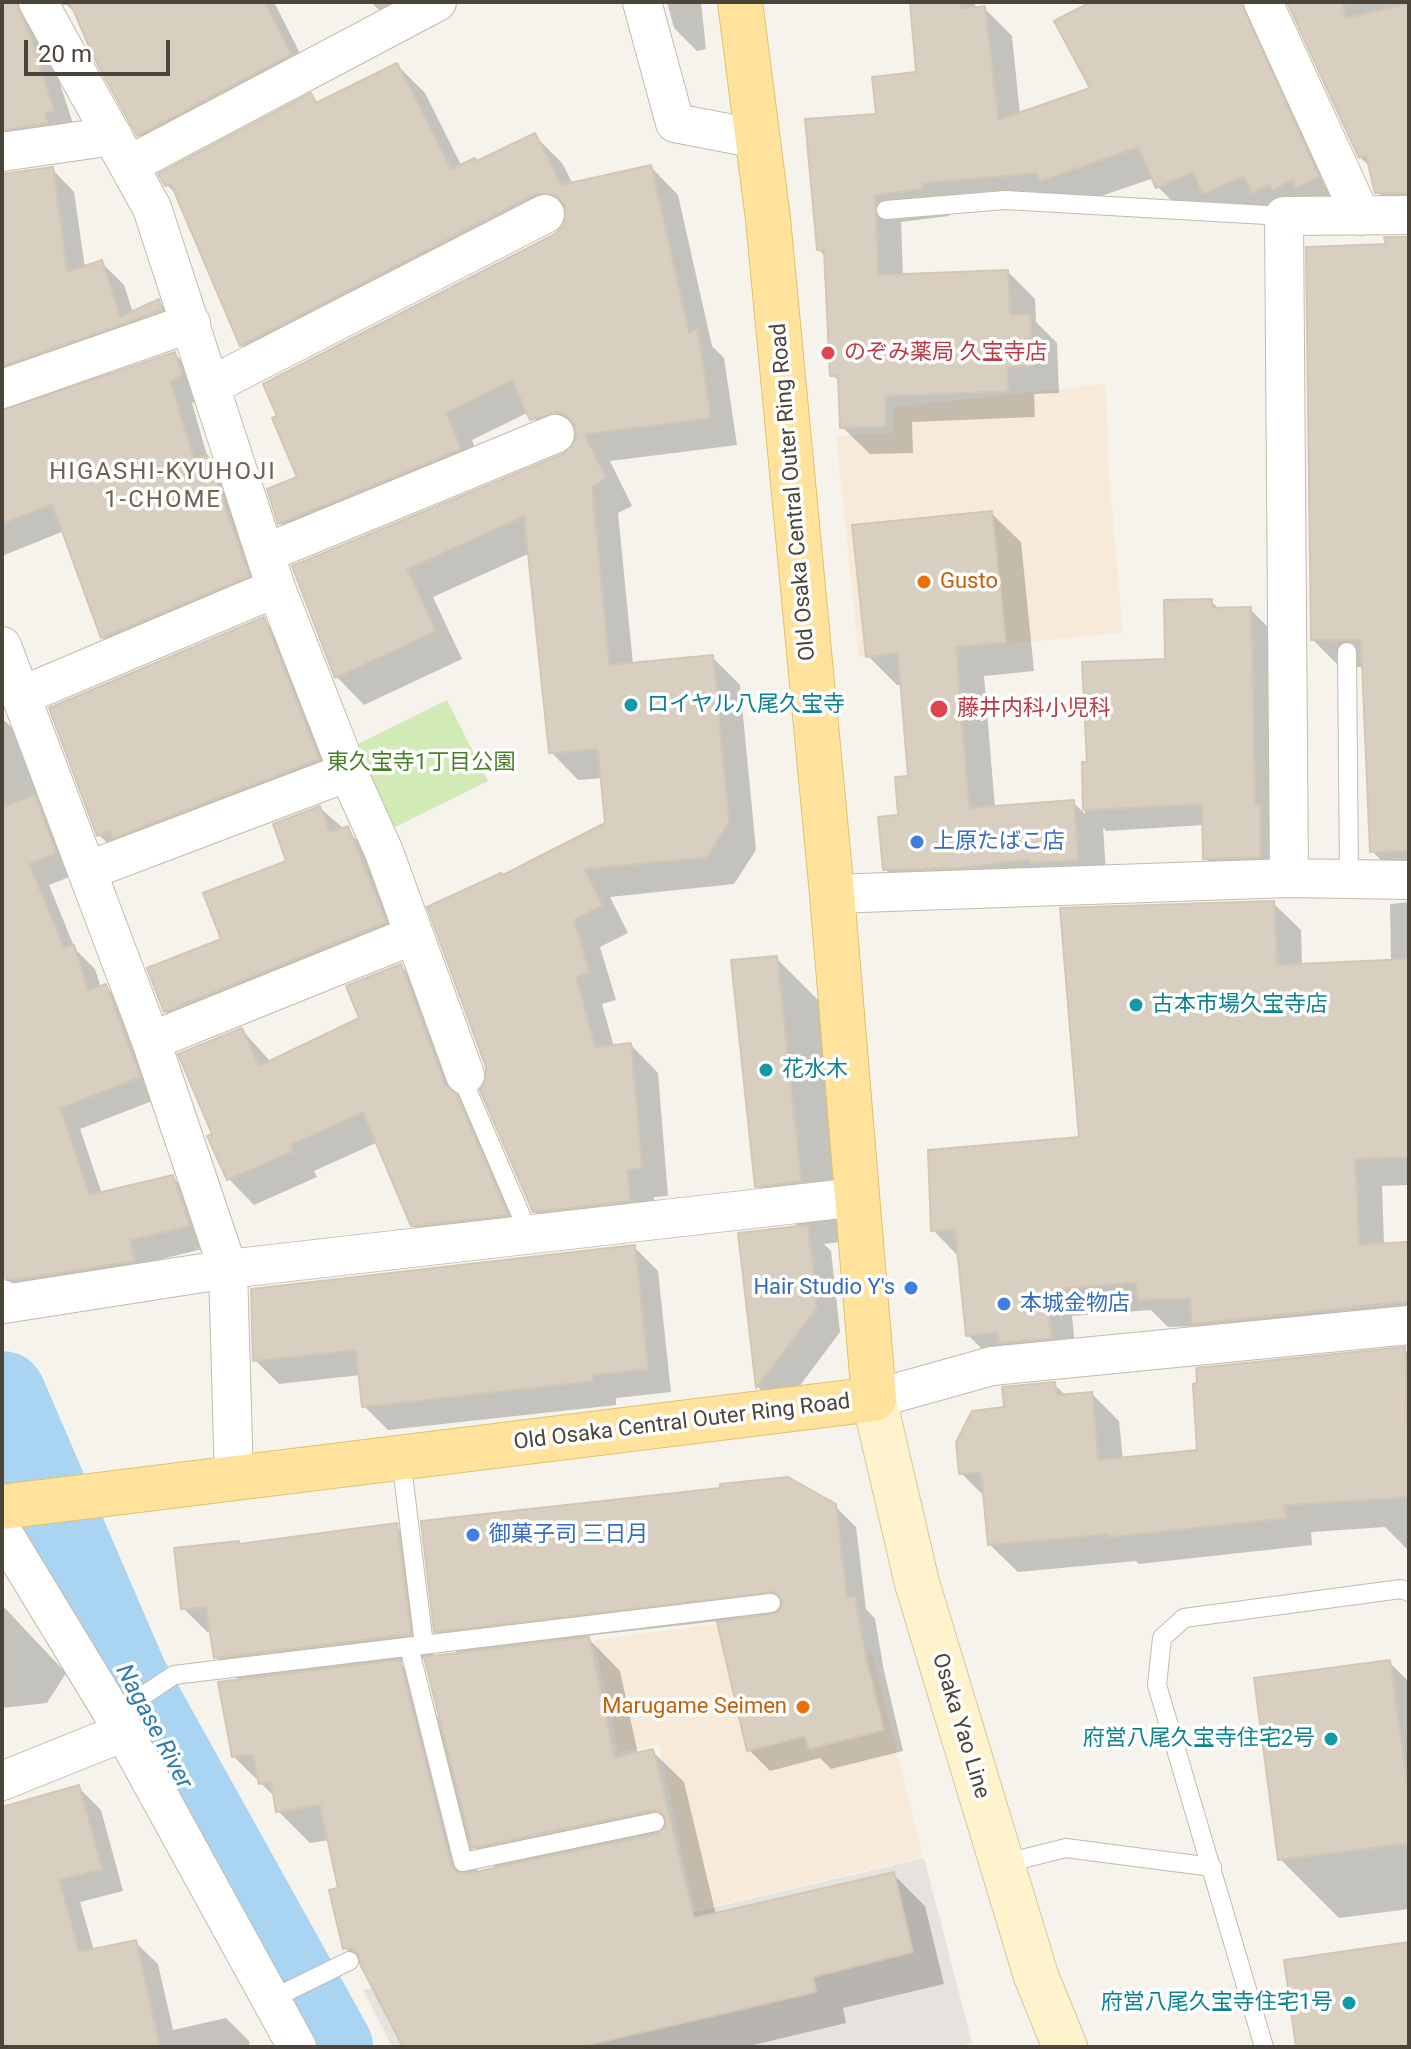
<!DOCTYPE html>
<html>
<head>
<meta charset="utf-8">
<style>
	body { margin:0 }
	#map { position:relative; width:1411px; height:2049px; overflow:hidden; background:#f6f3ec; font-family:Roboto,sans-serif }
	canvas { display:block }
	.frame { position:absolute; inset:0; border:4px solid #4b4439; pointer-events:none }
	.scale { position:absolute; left:24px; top:40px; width:146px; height:36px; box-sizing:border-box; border:4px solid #4b4439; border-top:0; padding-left:10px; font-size:24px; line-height:28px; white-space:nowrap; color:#4b4439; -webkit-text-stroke:6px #fff; paint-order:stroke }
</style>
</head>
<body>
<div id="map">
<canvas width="1411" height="2049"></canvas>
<div class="frame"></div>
<div class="scale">20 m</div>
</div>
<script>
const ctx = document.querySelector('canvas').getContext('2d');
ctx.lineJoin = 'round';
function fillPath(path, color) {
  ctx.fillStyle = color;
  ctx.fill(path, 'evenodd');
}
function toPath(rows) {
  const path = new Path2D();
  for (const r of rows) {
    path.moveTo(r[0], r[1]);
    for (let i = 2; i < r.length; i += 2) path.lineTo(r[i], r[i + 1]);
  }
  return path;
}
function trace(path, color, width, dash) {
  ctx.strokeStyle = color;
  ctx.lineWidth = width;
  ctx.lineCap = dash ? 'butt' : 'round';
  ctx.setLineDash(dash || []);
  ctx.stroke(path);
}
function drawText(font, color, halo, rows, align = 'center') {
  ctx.font = font + ' Roboto,"Noto Sans JP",sans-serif';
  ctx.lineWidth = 7;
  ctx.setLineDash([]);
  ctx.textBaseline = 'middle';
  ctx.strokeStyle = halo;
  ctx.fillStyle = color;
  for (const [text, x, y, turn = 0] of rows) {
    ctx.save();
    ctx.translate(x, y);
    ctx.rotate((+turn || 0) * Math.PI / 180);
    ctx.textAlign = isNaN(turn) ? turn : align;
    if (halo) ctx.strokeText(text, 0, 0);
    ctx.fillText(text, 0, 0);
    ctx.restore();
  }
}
fillPath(toPath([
	[1106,384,1109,474,1123,633,859,657,836,436,893,433,893,407],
	[717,1624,732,1686,872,1653,923,1857,695,1911,659,1745,619,1752,594,1640]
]), '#f7ead8');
fillPath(toPath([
	[924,1858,972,2043,954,2047,392,2047,363,1990]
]), '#e6e2dd');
fillPath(toPath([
	[447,700,488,781,395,827,354,746]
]), '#d2eab5');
fillPath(toPath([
	[2,2,274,2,312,77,161,157,139,135,79,17,67,5,51,4,51,56,76,133,3,168,4,176,52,169,74,192,85,268,101,262,124,285,133,313,158,301,181,324,2,407,3,412,175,354,197,377,204,398,192,403,208,459,229,480,270,598,125,660,102,637,64,531,2,556],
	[371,2,403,2,381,12],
	[667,2,701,2,706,49,697,51,674,28],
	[912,2,972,2,979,9,984,8,1012,36,1020,115,1093,89,1095,2,1247,2,1345,204,1280,219,1266,205,1232,220,1214,202,1185,214,1158,187,1154,178,1069,207,948,210,949,216,901,222,903,276,1008,272,1035,299,1036,322,1057,343,1059,393,1034,394,1035,417,912,422,913,453,870,454,842,427,841,383,832,375,827,258,818,249,879,116,918,74],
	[1342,2,1409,2,1409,220,1404,220,1377,192,1371,168,1360,157,1296,16,1343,6],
	[397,65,425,93,462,167,477,163,534,135,562,163,573,184,651,167,678,195,712,346,724,358,737,445,610,461,632,506,618,513,633,664,712,657,740,685,756,850,734,884,610,897,628,933,600,947,616,1000,602,1004,614,1047,631,1045,658,1073,668,1196,654,1197,657,1228,562,1239,534,1211,488,1080,503,877,607,824,603,778,578,780,551,752,530,553,433,597,462,659,364,705,337,677,295,567,565,456,576,442,560,447,529,412,472,440,487,477,308,551,280,523,300,478,566,226,566,221,270,372,242,345,178,196,167,185,311,96,319,104],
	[1409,237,1409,878,1399,878,1372,851,1364,667,1340,667,1313,640,1388,246,1387,239],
	[991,513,1021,542,1034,671,984,676,995,808,1073,802,1085,814,1084,764,1090,764,1211,601,1220,610,1250,609,1271,630,1280,877,1226,879,1205,858,1204,825,1106,831,1103,827,1107,889,915,899,885,869,910,778,902,685,897,685,868,656],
	[263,619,279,635,334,775,115,850,99,835],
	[5,721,27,743,77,874,49,885,75,949,95,969,101,988,106,987,127,1008,160,1098,80,1129,102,1194,172,1177,194,1198,210,1247,150,1262,155,1282,21,1294,2,1275,2,722],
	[320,808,372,853,409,947,189,1035,165,1011,289,862],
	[1409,902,1409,1185,1382,1186,1384,1244,1409,1242,1409,1332,1222,1351,1197,1326,1168,1327,1151,1310,1072,1316,1077,1365,995,1362,968,1335,959,1257,933,1230,1081,1139,1273,903,1301,930,1302,966,1391,962,1390,904],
	[776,958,835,1017,859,1240,824,1244,831,1251,840,1332,781,1411,758,1387,740,1234,799,1228,757,1186],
	[401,966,427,992,532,1240,439,1251,412,1225,378,1142,314,1171,317,1177,254,1205,229,1179,215,1135,242,1030,271,1062,362,1019],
	[634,1247,658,1271,671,1392,616,1398,616,1405,388,1430,364,1406,361,1375,279,1384,255,1360],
	[1405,1350,1409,1354,1409,1551,1385,1527,1311,1532,1312,1545,1139,1564,1136,1561,1018,1572,990,1545,985,1497,961,1473,1006,1409,1054,1384,1066,1396,1092,1394,1119,1421,1123,1460,1200,1452],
	[835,1506,856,1527,866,1609,875,1619,884,1671,903,1751,831,1769,820,1758,770,1771,749,1750,719,1621,586,1636,620,1671,638,1754,652,1751,684,1782,716,1915,893,1874,925,1906,944,1984,843,2008,846,2023,745,2047,405,2047,363,1966,345,1948,341,1889,330,1840,310,1843,278,1811,276,1798,233,1756,240,1681,216,1657,212,1632,207,1632,183,1608,241,1546,396,1526,420,1550,434,1658,460,1655,436,1631],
	[426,1659,441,1716,437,1717,431,1694,399,1662],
	[470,1843,496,1869,478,1873],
	[2,1605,66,1673,47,1703,2,1708],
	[1389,1662,1409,1682,1409,1909,1339,1918,1280,1859],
	[78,1787,101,1810,123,1891,80,1902,94,1951,135,1942,158,1964,173,2030,226,2018,249,2041,250,2047,2,2047,2,1809]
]), '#0003');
trace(toPath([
	[2,1395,124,1678,329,2047]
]), '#a9d4f2', 88);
const building = toPath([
	[2,2,16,2,29,32,54,111,45,113,47,123,2,130,2,2],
	[70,2,264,2,291,54,137,136,93,56,70,2],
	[910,2,960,2,960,9,985,6,998,120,1090,88,1054,21,1091,2,1241,2,1319,177,1295,188,1294,179,1272,190,1270,184,1252,193,1244,176,1203,194,1193,172,1156,188,1138,147,1040,181,1037,173,922,183,922,189,875,195,878,275,1008,270,1010,315,1030,314,1032,366,1007,367,1008,391,885,396,886,426,840,428,838,376,830,376,824,250,817,250,805,119,876,114,872,77,916,72,910,2],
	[1287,2,1342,2,1346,18,1409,4,1409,193,1375,193,1366,155,1359,158,1287,2],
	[397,63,451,169,475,158,477,161,535,133,561,185,651,165,689,333,697,329,711,418,584,434,606,478,592,486,609,665,713,655,729,822,707,857,584,869,602,905,574,920,589,972,576,977,595,1047,631,1043,642,1168,627,1170,630,1201,533,1212,480,1090,486,1080,486,1067,427,907,501,873,503,875,605,823,598,749,549,753,524,516,407,569,436,631,335,678,292,566,563,454,577,438,575,425,568,416,557,412,530,420,512,380,446,413,461,449,278,524,267,489,297,477,272,418,277,416,263,384,555,234,564,225,565,205,556,195,535,194,240,346,171,184,165,186,158,174,311,93,316,103,397,63],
	[53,167,67,272,102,260,120,317,159,299,162,310,2,366,2,174,53,167],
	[1384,237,1409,237,1409,851,1370,852,1361,640,1311,640,1306,247,1386,244,1384,237],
	[175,352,182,375,170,381,194,459,207,455,249,576,101,638,52,504,2,524,2,410,175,352],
	[992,511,1006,642,956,647,969,808,1074,800,1078,860,1030,863,1030,859,960,868,883,870,878,817,898,815,895,777,908,776,898,653,866,657,852,525,992,511],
	[1212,599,1212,608,1251,607,1255,805,1260,805,1260,857,1203,859,1202,804,1083,810,1082,762,1087,762,1082,662,1165,659,1164,600,1212,599],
	[264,617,319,759,113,838,110,831,97,836,49,708,264,617],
	[35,795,56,853,29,864,64,948,74,945,88,991,106,984,140,1077,60,1108,89,1195,173,1175,190,1226,130,1240,134,1261,13,1280,2,1275,2,801,5,806,35,795],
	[320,806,330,832,348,826,386,922,164,1012,147,968,221,939,203,893,286,861,273,824,320,806],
	[1274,901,1277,965,1409,959,1409,1157,1355,1159,1359,1245,1407,1242,1409,1301,1192,1324,1190,1298,1138,1300,1137,1282,1046,1290,1051,1338,998,1343,997,1332,966,1336,955,1230,931,1231,928,1150,1079,1137,1060,908,1274,901],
	[777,956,801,1181,755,1187,731,960,777,956],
	[401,964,444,1083,456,1094,508,1215,411,1226,363,1112,290,1145,293,1151,227,1180,207,1136,212,1134,178,1054,242,1028,259,1066,359,1018,346,986,401,964],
	[808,1225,817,1308,756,1388,738,1233,808,1225],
	[635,1245,648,1369,593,1375,593,1381,362,1407,356,1350,253,1361,251,1289,635,1245],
	[1405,1347,1409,1497,1284,1505,1286,1518,1109,1537,1109,1534,988,1545,981,1472,959,1474,956,1442,972,1411,1004,1407,1002,1387,1055,1382,1056,1395,1092,1392,1098,1460,1197,1450,1193,1384,1197,1383,1196,1368,1405,1347],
	[788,1477,836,1504,847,1598,855,1596,864,1649,884,1730,809,1749,805,1736,747,1751,717,1622,778,1613,783,1601,775,1592,434,1632,421,1521,720,1488,720,1484,788,1477],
	[397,1523,411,1634,214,1658,206,1607,181,1609,174,1548,239,1541,239,1544,397,1523],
	[589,1637,614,1758,653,1749,694,1918,894,1872,913,1952,813,1977,816,1992,579,2047,403,2047,360,1964,359,1955,351,1947,343,1949,329,1890,338,1888,320,1805,276,1812,271,1782,259,1784,253,1754,232,1757,218,1682,400,1660,451,1865,455,1871,465,1874,657,1834,666,1826,664,1815,653,1810,472,1848,424,1657,589,1637],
	[1390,1660,1409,1799,1409,1843,1278,1860,1254,1678,1390,1660],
	[79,1785,102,1869,59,1880,79,1952,136,1940,160,2047,2,2047,2,1807,79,1785],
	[1409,1942,1409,2047,1296,2047,1284,1960,1409,1942]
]);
fillPath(building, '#d8cfc1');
trace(building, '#d3c7b4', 2);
const service = toPath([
	[886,210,1005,200,1284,216],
	[1347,652,1349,879],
	[465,1075,465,1085,529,1234],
	[401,1458,424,1645],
	[409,1647,463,1862,655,1822],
	[114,1715,174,1675,771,1603],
	[1002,1864,1066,1848,1212,1867],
	[272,1999,349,1961],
	[1264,2047,1157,1685,1162,1638,1184,1618,1401,1589,1409,1592]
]);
const minor = toPath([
	[38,2,152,208,276,588,348,772,384,852,465,1075],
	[642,2,675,123,758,139],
	[1263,2,1361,216],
	[2,152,113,136],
	[129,165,437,2],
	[212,385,545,214],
	[2,389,191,323],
	[266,553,555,434],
	[2,646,151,1041,228,1269,234,1479],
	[21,696,276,588],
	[87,871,348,772],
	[1289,878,1284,216,1409,215],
	[832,894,1289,878,1409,880],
	[151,1041,414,935],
	[2,1299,4,1304,228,1269,857,1197],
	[874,1399,992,1366,1409,1325],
	[2,1531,124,1732,297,2047],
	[2,1781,124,1732]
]);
const secondary = toPath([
	[874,1399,917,1583,1036,1976,1065,2047]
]);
const primary = toPath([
	[2,1507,874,1399,832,894,768,219,740,2]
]);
trace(service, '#c2bbae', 20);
trace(minor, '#c2bbae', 40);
trace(secondary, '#d6c79b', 46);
trace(primary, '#e6c16a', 46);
trace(service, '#fff', 18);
trace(minor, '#fff', 38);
trace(secondary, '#fff3cd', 44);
trace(primary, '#ffe39c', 44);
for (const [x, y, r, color] of [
	[828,353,8,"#e0444e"],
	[924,582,8,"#e8710a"],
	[631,705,8,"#0f9aa8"],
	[939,709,10,"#e0444e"],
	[917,842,8,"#3f7fe0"],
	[1136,1005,8,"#0f9aa8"],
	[766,1070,8,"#0f9aa8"],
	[911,1288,8,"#3f7fe0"],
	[1004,1304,8,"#3f7fe0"],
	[473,1535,8,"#3f7fe0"],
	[803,1707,8,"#e8710a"],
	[1331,1739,8,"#0f9aa8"],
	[1349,2003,8,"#0f9aa8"]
]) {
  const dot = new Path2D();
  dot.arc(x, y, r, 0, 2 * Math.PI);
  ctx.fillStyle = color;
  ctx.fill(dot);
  trace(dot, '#fff', 3);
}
drawText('22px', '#be3a42', '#fff', [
	["のぞみ薬局 久宝寺店",844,353],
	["藤井内科小児科",957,709]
], 'left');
drawText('22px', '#4b4439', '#fff', [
	["Old Osaka Central Outer Ring Road",794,492,-95],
	["Old Osaka Central Outer Ring Road",682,1423,-7],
	["Osaka Yao Line",960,1726,73]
]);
drawText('22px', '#c56008', '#fff', [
	["Gusto",940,582],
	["Marugame Seimen",787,1707,"right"]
], 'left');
drawText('22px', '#0d838f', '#fff', [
	["ロイヤル八尾久宝寺",647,705],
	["古本市場久宝寺店",1152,1005],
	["花水木",782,1070],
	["府営八尾久宝寺住宅2号",1315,1739,"right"],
	["府営八尾久宝寺住宅1号",1333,2003,"right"]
], 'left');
drawText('22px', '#4a7f2a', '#fff', [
	["東久宝寺1丁目公園",421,763]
]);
drawText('22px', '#366cbe', '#fff', [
	["上原たばこ店",933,842],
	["Hair Studio Y's",895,1288,"right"],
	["本城金物店",1020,1304],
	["御菓子司 三日月",489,1535]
], 'left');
ctx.letterSpacing = '2px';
drawText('24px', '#6e6250', '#fff', [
	["HIGASHI-KYUHOJI",163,473],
	["1-CHOME",163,501]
]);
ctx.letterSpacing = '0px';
drawText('italic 24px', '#2e7ab2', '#fff', [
	["Nagase River",153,1727,62]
]);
</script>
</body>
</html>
